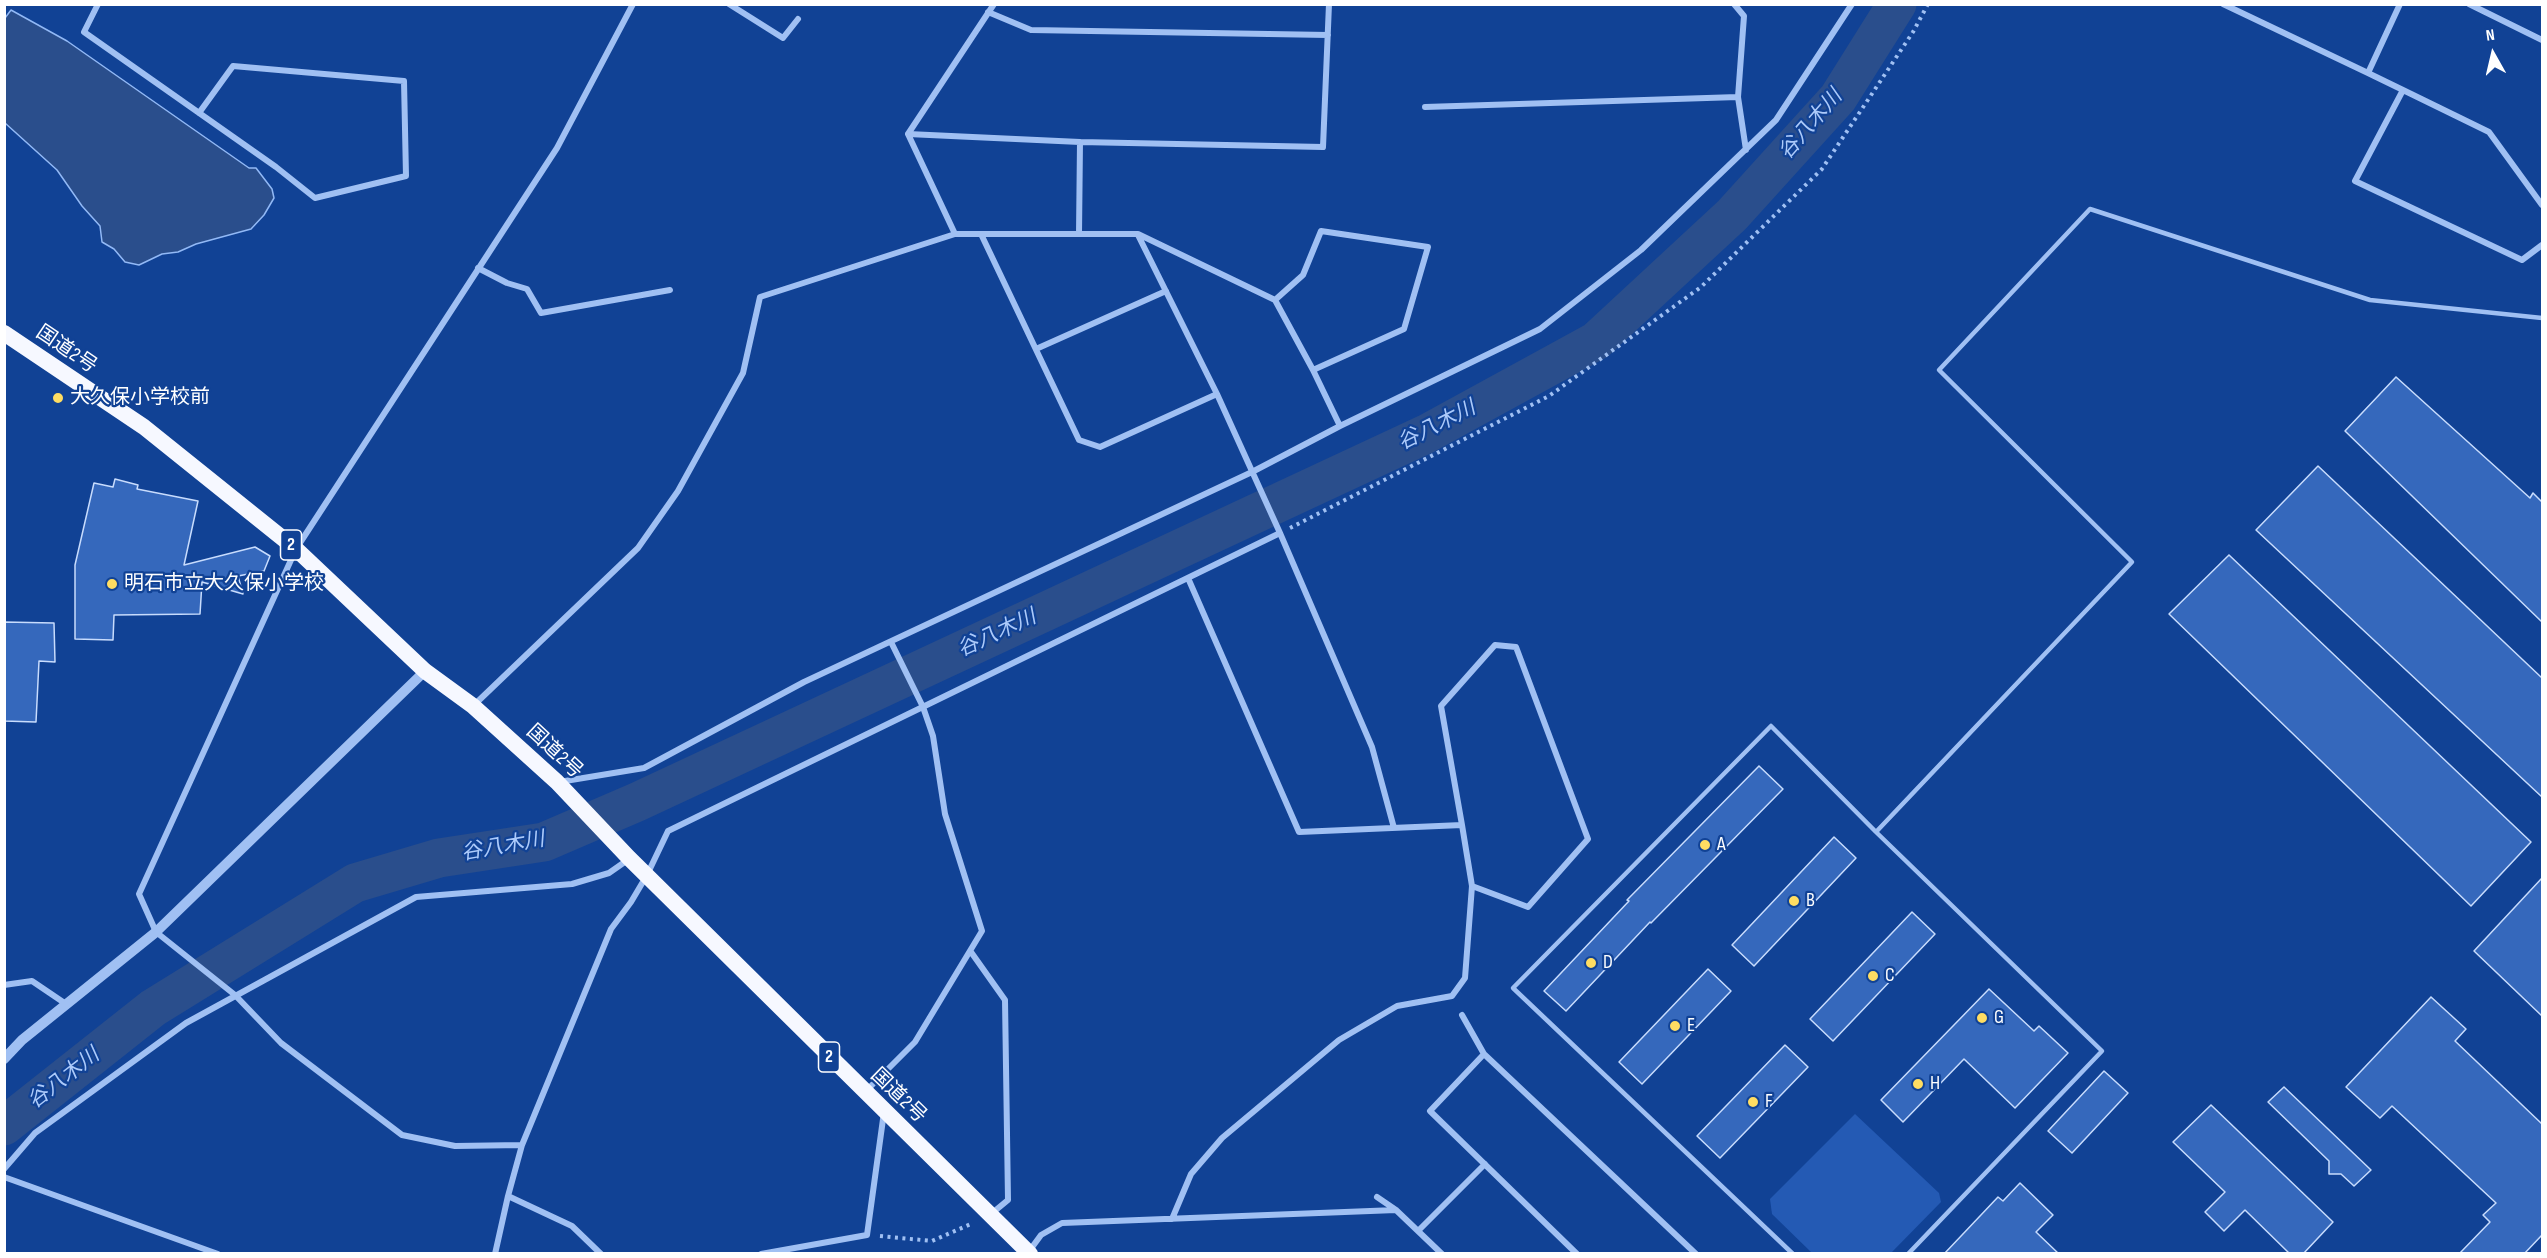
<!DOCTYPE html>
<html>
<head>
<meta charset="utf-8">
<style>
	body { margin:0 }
	#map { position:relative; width:2547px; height:1258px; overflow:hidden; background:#114295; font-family:"Sofia Sans Condensed",sans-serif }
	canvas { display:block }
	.frame { position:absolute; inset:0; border:6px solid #fff; pointer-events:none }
	.north { position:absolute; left:2463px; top:24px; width:60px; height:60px; -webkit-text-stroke:4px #114295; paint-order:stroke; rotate:352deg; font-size:16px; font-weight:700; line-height:24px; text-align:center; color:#fff }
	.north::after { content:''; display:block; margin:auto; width:21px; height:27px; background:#fff; clip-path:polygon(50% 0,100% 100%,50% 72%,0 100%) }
</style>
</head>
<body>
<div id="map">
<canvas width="2547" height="1258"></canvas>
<div class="frame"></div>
<div class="north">N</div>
</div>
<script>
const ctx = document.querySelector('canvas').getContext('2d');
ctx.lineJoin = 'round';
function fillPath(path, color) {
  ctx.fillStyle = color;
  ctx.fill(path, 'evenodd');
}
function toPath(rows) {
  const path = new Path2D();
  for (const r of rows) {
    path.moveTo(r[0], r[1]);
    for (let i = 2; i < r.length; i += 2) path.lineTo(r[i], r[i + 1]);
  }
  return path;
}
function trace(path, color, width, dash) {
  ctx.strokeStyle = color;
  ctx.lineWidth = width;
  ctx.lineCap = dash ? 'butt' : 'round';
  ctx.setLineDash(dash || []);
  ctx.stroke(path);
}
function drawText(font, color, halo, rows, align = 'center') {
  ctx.font = font + ' "Sofia Sans Condensed","Noto Sans JP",sans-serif';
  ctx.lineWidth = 4.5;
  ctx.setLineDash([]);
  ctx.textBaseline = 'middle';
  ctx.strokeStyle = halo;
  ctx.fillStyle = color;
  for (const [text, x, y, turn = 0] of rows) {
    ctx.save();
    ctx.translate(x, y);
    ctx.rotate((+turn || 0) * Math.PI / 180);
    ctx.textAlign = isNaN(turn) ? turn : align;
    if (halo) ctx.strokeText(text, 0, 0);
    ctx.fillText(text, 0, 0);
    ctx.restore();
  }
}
fillPath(toPath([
	[1855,1114,1939,1193,1941,1202,1891,1253,1812,1253,1772,1214,1770,1199]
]), '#245ab4');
const water = toPath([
	[11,10,67,41,249,168,256,168,272,189,274,198,264,215,251,229,196,244,178,252,162,254,139,265,125,262,114,249,102,242,100,226,82,206,57,170,5,123,5,18,11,10]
]);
fillPath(water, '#2a4e8c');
trace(water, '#92b9f6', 1.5);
trace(toPath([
	[4,1126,153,1008,355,883,439,858,544,842,637,802,1426,434,1596,341,1732,215,1838,98,1897,4]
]), '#2a4e8c', 39);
const building = toPath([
	[2396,377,2530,498,2533,493,2542,502,2542,622,2345,431,2396,377],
	[2318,466,2542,678,2542,797,2256,530,2318,466],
	[115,479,138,485,137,489,198,501,184,565,255,547,270,556,264,571,238,576,243,594,202,582,200,614,114,615,113,640,75,639,75,565,94,483,113,487,115,479],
	[2229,555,2531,842,2471,906,2169,614,2229,555],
	[4,622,54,623,55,662,39,661,36,722,4,721,4,622],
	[1759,766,1783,789,1651,923,1650,922,1566,1011,1544,991,1629,901,1627,900,1759,766],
	[1834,837,1856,858,1754,966,1732,945,1834,837],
	[2542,878,2542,1016,2474,951,2542,878],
	[1912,912,1935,934,1833,1041,1810,1019,1912,912],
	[1708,969,1731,991,1642,1084,1619,1062,1708,969],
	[1989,989,2034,1031,2039,1026,2068,1053,2015,1108,1964,1059,1903,1122,1881,1100,1989,989],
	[2431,997,2466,1029,2455,1041,2542,1124,2542,1235,2524,1254,2459,1254,2490,1222,2483,1215,2496,1203,2392,1106,2380,1118,2346,1087,2431,997],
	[1785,1045,1808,1067,1720,1158,1697,1136,1785,1045],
	[2104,1071,2128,1093,2072,1153,2048,1131,2104,1071],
	[2284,1087,2371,1170,2354,1186,2341,1174,2329,1174,2329,1161,2268,1102,2284,1087],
	[2211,1105,2333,1222,2303,1254,2290,1254,2245,1210,2224,1231,2205,1212,2225,1192,2173,1142,2211,1105],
	[2020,1183,2053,1215,2036,1232,2059,1254,1944,1254,1998,1197,2003,1201,2020,1183]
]);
fillPath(building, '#3568bc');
trace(building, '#c8dcfd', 1.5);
trace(toPath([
	[1290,528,1549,396,1701,287,1822,169,1913,32,1928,4],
	[880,1236,932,1241,973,1223]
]), '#a0c0f3', 4, [3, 4.5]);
trace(toPath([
	[1793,1254,1513,988,1771,726,1876,832],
	[1908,1254,2102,1051,1876,832,2132,562,1939,370,2090,209,2370,300,2542,318]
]), '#a0c0f3', 4.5);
trace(toPath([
	[98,4,84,32,276,167,315,198,406,176,404,81,233,66,199,113],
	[729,4,783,38,798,19],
	[1734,4,1744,16,1738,97,1746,150],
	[2223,4,2368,73],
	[2400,4,2368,73,2403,90,2355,181,2522,260,2542,245],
	[2469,4,2542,40],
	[988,12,1031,30,1328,35],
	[2403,90,2489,132,2542,205],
	[1425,107,1738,97],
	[908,134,1080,142],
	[955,234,908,134,994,4],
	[981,234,1079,440,1100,447,1217,394],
	[1079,234,1080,142,1323,147,1329,4],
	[1138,235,1217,394,1280,533,1372,747,1394,828],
	[478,268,507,283,527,289,541,313,670,290],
	[1275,300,1303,275,1321,231,1428,247,1404,329,1313,370],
	[1036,349,1166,291],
	[473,706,638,548,678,491,743,373,760,297,955,234,1138,234,1275,300,1313,370,1340,426],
	[559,782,644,768,804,682,1252,472,1340,426,1540,329,1641,250,1776,120,1852,4],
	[1462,825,1441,706,1495,645,1516,647,1588,839,1528,907,1472,886],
	[971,952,1005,1000,1008,1200,991,1214],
	[4,985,32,981,66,1004],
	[1462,1015,1484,1054,1696,1254],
	[1484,1054,1430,1111,1577,1254],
	[867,1090,915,1042,982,931,945,814,933,736,923,707,891,642],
	[522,1145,455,1146,402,1135,281,1043,235,995,156,932,139,894,296,549,557,148,633,4],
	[4,1169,35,1133,186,1023,416,897,572,884,609,873,629,859],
	[4,1177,218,1254],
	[508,1196,572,1226,601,1254],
	[1377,1197,1396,1210,1442,1254],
	[1172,1219,1191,1174,1222,1138,1339,1040,1397,1006,1452,996,1465,978,1472,886,1462,825,1299,832,1188,578],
	[1418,1231,1485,1164],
	[1030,1250,1041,1235,1062,1223,1396,1210],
	[495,1254,508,1196,522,1145,611,929,631,902,647,875,668,831,1280,533],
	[761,1254,867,1235,884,1112]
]), '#a0c0f3', 6);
trace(toPath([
	[4,1059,22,1040,156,932,425,671]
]), '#a0c0f3', 10);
trace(toPath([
	[4,333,144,427,296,549,425,671,473,706,557,782,629,858,1030,1254]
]), '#f6f8ff', 16);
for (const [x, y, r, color] of [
	[58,398,6,"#ffdd62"],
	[112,584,6,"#ffdd62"],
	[1705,845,6,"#ffdd62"],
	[1794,901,6,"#ffdd62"],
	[1591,963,6,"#ffdd62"],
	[1873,976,6,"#ffdd62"],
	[1982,1018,6,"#ffdd62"],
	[1675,1026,6,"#ffdd62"],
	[1918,1084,6,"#ffdd62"],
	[1753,1102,6,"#ffdd62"]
]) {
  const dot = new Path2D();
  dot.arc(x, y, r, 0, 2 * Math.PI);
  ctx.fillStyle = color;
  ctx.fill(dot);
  trace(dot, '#114295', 2);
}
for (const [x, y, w] of [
	[291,545,21],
	[829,1057,21]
]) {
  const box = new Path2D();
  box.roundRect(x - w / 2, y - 15, w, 30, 4.5);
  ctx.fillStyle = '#114295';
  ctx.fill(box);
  trace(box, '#fff', 1.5);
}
drawText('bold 18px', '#fff', null, [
	["2",291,545],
	["2",829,1057]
]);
drawText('20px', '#fff', '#114295', [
	["国道2号",66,350,34],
	["国道2号",554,752,43],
	["国道2号",898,1096,44]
]);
drawText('20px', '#fff', '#114295', [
	["大久保小学校前",70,398],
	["明石市立大久保小学校",124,584],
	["A",1717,845],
	["B",1806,901],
	["D",1603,963],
	["C",1885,976],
	["G",1994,1018],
	["E",1687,1026],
	["H",1930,1084],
	["F",1765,1102]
], 'left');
drawText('italic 21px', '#accafa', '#114295', [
	["谷八木川",1811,125,-49],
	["谷八木川",1437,426,-27],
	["谷八木川",997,634,-25],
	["谷八木川",503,847,-10],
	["谷八木川",64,1079,-38]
]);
</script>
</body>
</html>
